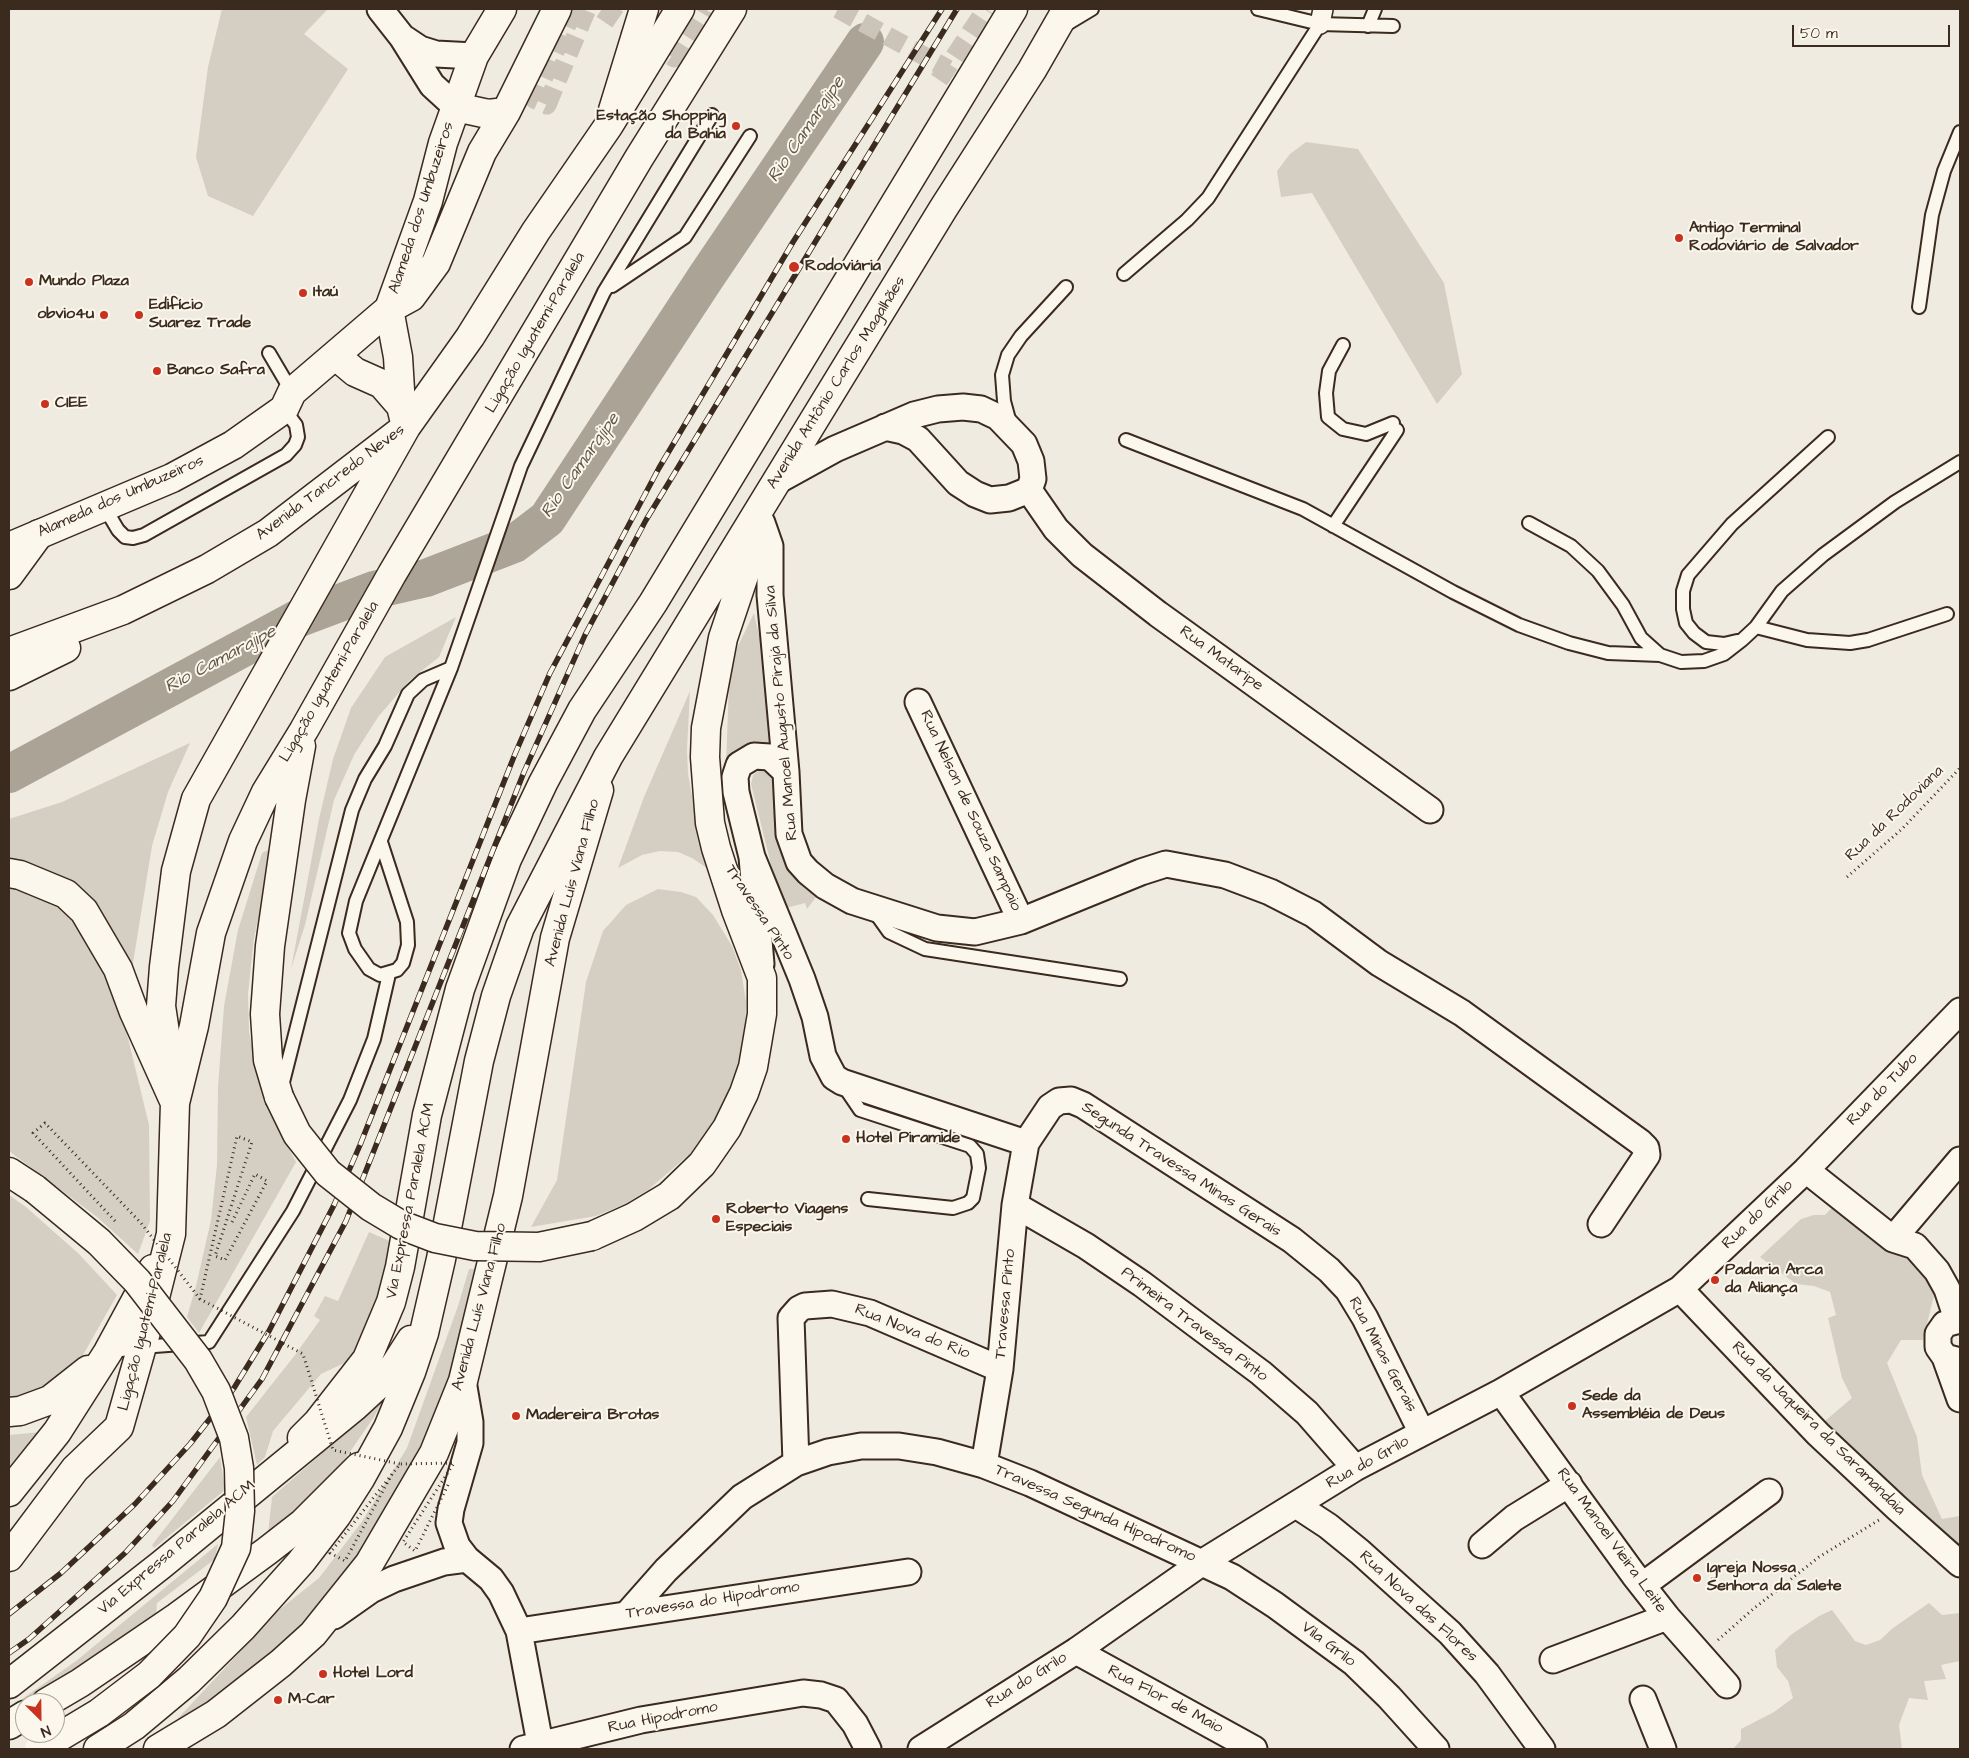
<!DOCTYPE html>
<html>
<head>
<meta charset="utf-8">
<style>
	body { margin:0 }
	#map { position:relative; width:1969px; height:1758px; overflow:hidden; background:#f0ebe0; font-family:"Architects Daughter",sans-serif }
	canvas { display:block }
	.frame { position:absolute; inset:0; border:10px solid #3b2a1e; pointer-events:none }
	.north { position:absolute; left:15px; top:1693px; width:50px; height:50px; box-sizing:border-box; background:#fbf7ec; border:1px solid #aea59a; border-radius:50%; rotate:157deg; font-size:14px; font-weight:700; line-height:20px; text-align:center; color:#3b2a1e }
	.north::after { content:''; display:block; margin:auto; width:18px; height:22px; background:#c8321e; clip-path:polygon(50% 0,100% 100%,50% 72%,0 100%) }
	.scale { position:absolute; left:1792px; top:25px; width:158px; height:22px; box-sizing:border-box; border:2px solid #3b2a1e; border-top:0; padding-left:6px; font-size:15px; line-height:18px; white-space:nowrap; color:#3b2a1e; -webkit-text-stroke:4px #fbf7ec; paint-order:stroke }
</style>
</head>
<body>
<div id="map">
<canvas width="1969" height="1758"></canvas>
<div class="frame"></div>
<div class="north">N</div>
<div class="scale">50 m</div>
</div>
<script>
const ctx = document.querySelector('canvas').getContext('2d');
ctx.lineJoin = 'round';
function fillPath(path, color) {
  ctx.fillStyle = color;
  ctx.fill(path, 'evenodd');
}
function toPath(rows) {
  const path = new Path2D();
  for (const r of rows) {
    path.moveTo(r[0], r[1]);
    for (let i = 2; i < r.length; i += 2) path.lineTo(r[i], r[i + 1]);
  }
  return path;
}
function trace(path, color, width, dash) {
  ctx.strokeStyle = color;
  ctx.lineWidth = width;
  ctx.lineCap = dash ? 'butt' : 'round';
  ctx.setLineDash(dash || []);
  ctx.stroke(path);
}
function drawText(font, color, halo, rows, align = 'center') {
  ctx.font = font + ' "Architects Daughter",sans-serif';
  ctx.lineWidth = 4;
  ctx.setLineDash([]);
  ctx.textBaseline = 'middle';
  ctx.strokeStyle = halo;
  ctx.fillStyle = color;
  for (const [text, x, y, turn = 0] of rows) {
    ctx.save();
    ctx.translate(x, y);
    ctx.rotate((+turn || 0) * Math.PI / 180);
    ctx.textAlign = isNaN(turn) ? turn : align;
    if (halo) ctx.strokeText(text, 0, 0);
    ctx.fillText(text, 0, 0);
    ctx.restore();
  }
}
fillPath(toPath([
	[222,9,328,9,304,34,348,69,253,216,208,196,196,157,208,67],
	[1306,142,1358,149,1444,283,1462,374,1437,404,1312,193,1281,197,1277,171,1290,154],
	[754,613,769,680,776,747,726,765,729,682,737,648],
	[456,617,439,657,409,681,378,717,354,755,334,800,305,925,291,969,319,819,333,759,351,708,385,657],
	[690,691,687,750,688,774,697,824,714,873,692,858,678,852,660,851,642,855,618,868,644,797],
	[190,743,168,792,152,846,131,975,97,908,9,865,9,819,62,802],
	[767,769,773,772,780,791,775,824,780,851,790,871,803,887,816,897,807,909,805,903,782,909,751,784,753,775,760,770],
	[268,850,272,856,254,938,248,994,249,1032,259,1082,280,1132,296,1162,199,1333,187,1317,196,1286,211,1220,217,1165,218,1087,224,1006,238,930,262,853],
	[9,883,55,904,85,933,119,1001,149,1125,150,1221,138,1254,97,1217,9,1151],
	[658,889,681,892,696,897,713,915,732,946,741,970,746,1002,745,1043,736,1082,716,1121,692,1152,648,1190,625,1204,596,1216,531,1227,557,1180,586,982,603,931,626,905],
	[9,1195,26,1207,79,1254,117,1295,83,1355,70,1370,31,1396,9,1399],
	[1837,1202,1914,1249,1936,1288,1923,1340,1901,1340,1887,1363,1917,1437,1922,1475,1942,1519,1960,1516,1960,1560,1819,1426,1852,1398,1842,1378,1828,1318,1836,1315,1830,1292,1814,1286,1796,1284,1760,1257,1801,1219,1814,1215,1825,1215],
	[369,1232,394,1243,388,1271,355,1358,321,1374,273,1431,265,1457,257,1465,246,1417,295,1355,320,1320,314,1316,325,1296,338,1301],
	[469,1269,480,1269,446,1390,425,1445,395,1501,339,1586,306,1620,241,1679,203,1709,168,1729,279,1610,319,1578,361,1523,407,1448,458,1306],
	[384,1399,374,1417,336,1472,311,1498,268,1534,272,1497],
	[41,1432,31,1453,9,1470,9,1435],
	[220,1457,225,1490,154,1548,152,1545],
	[218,1544,215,1559,157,1603,156,1616,37,1697,16,1708,15,1704,76,1661],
	[1929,1603,1942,1615,1960,1613,1960,1661,1941,1665,1946,1679,1924,1681,1928,1700,1909,1698,1899,1725,1902,1749,1733,1749,1741,1740,1741,1729,1774,1712,1793,1698,1788,1681,1777,1667,1775,1650,1792,1634,1819,1616,1832,1610,1855,1641,1866,1645,1880,1640,1893,1628]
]), '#d5cec3');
trace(toPath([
	[9,774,297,619,374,590,426,578,514,544,547,519,706,277,865,42]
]), '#aca397', 38);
trace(toPath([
	[574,9,534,99,547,105,587,9],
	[602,9,674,58,705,9],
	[838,9,948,69],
	[939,80,986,9]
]), '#ccc4b9', 19, [19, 9]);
const service = toPath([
	[1258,9,1320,24,1393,26],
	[1067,24,1092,9],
	[1368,26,1375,9],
	[1124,274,1187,220,1208,198,1320,24],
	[612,286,685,237,750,136],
	[1919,307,1932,215,1944,171,1960,132],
	[1343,345,1329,371,1326,393,1328,417,1343,429,1366,434,1393,423],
	[269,353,292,392],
	[1010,423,1004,401,1002,375,1008,355,1021,336,1066,287],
	[1126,440,1303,509,1453,592,1519,625,1569,643,1608,653,1660,655],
	[105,508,118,530,125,537,133,538,144,535,286,455,295,445,298,437,296,425,284,409],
	[1529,523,1571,546,1598,571,1623,605,1641,638,1660,655,1681,662,1704,661,1724,654,1742,640,1756,627,1782,591,1823,555,1895,502,1960,462],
	[1333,526,1397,430],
	[1756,627,1807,640,1850,643,1868,640,1947,614],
	[1737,641,1724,644,1706,642,1694,633,1686,623,1683,609,1683,591,1688,575,1732,524,1828,437],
	[381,842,407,922,408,945,403,963,397,970,380,975,369,969,355,949,349,933,356,901,451,668,521,466,604,292,712,115],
	[874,911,889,932,925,949,1120,979],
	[843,1085,860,1110,970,1146,977,1154,979,1168,973,1198,968,1203,953,1208,868,1199],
	[282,1086,352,810,365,779,385,746,408,694,423,680,451,668],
	[108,1352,141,1347,209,1342,293,1211,350,1100,374,1039,389,974]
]);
const pedestrian = toPath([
	[1320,24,1323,9]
]);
const minor = toPath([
	[380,9,402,37,432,85,456,107],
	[402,37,420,49,436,54,474,56],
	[885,427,903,431,918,439,958,483,975,494,990,500,1009,498,1029,490],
	[777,481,835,449,914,415,938,409,963,407,981,409,998,417,1024,444,1031,461,1033,479,1029,490,1056,529,1082,555,1158,614,1430,810],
	[762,523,770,546,770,595,786,772,789,834,799,862,808,872,825,886,852,901,937,928,975,932,1021,921,1141,872,1166,864,1225,875,1270,892,1313,914,1379,963,1462,1013,1640,1142,1646,1148,1647,1155,1601,1224],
	[918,702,1021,921],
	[752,857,802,979,815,1017,823,1056,834,1077,842,1082,1026,1143],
	[761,964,752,857,736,792,735,777,739,765,754,756,770,757,786,772],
	[1806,1170,1893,1239,1915,1246,1937,1271,1947,1289,1957,1319],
	[1015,1205,1086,1246,1142,1284,1261,1373,1307,1413,1355,1468],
	[1893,1239,1960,1160],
	[1680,1289,1818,1434,1897,1508,1960,1564],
	[1960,1320,1945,1324,1938,1334,1938,1347,1945,1357,1960,1361],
	[1945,1357,1960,1399],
	[463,1381,470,1422,470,1443,451,1509,449,1523,457,1546,467,1559,491,1579,501,1593,519,1631,541,1749],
	[1501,1392,1634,1575,1667,1617,1727,1685],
	[796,1463,791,1318,799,1309,805,1306,832,1304,870,1313,1000,1369],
	[984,1465,1000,1369,1015,1205,1026,1143,1050,1107,1059,1101,1071,1100,1083,1105,1292,1240,1329,1270,1348,1290,1365,1318,1422,1433],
	[1296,1505,1328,1526,1360,1552,1450,1633,1487,1674,1542,1749],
	[1482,1545,1514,1518,1569,1484],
	[1643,1585,1769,1492],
	[628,1613,666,1570,742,1497,796,1463,828,1452,861,1446,899,1446,937,1452,984,1465,1030,1483,1232,1577,1275,1605,1354,1663,1389,1697,1436,1749],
	[334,1616,371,1590,394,1579,444,1562,467,1559],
	[519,1631,908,1572],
	[1076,1651,1254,1749],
	[1553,1660,1667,1617],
	[1643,1699,1663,1749],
	[523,1749,641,1720,803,1693,821,1695,836,1700,855,1724,868,1749],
	[921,1749,1076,1651,1203,1562,1355,1468,1501,1392,1680,1289,1806,1170,1960,1011]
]);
const tertiary = toPath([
	[456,107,488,114,506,112],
	[613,110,644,9],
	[389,309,428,201,443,143,474,56,502,9],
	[9,547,172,478,233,445,284,409,292,392,389,309,411,297,436,263,482,152,506,112,557,9]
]);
const secondary = toPath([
	[9,1412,20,1411,50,1400,88,1370],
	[302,1438,317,1423,367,1359,391,1302,400,1267,427,1115,460,989,507,859,543,783,582,710,653,603,1013,9],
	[9,1492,57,1432,108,1352,153,1269],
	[158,1749,216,1714,281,1663,313,1634,369,1564,434,1453,463,1381,508,1196,555,938,599,790]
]);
const primary = toPath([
	[336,356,355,372,382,384,401,406],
	[9,575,39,534],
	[9,652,123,610,207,569,268,533,406,427,470,337,536,231,609,125,680,9],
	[9,676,66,648],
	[174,1092,161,1006,164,967,176,871,196,799,406,427,401,406,398,357,389,309],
	[46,1703,80,1683,177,1617,267,1551,303,1523,359,1467],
	[9,1725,25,1715]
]);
const trunk = toPath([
	[9,873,20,875,66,894,84,911,118,969,134,1012,175,1103],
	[279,1097,268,1060,265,1014,270,946,291,800,301,746],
	[9,1172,35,1189],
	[592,1236,634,1217,669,1196,702,1164,727,1128,744,1093,753,1067,762,1014,762,978,736,910,716,848,710,823,705,757,706,728,723,638,759,531],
	[9,1557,75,1469,119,1427,148,1325,171,1234,175,1103,194,1026,211,933,243,841,266,792,304,730,392,574,639,158,732,9],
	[9,1684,161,1565,354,1407,379,1384,395,1365,411,1340],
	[98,1749,134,1726,189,1680,243,1627,301,1562,337,1515,360,1479,388,1428,411,1372,424,1333,441,1259,479,1061,496,996,520,927,608,757,943,209,1032,70,1067,9]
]);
trace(service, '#3b2a1e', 16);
trace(pedestrian, '#3b2a1e', 22);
trace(minor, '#3b2a1e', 29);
trace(tertiary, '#3b2a1e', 31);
trace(secondary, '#3b2a1e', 31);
trace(primary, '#3b2a1e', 31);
trace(trunk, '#3b2a1e', 31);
trace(toPath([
	[1847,877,1902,829,1960,768],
	[1718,1640,1752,1610,1819,1557,1879,1520]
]), '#3b2a1e', 3, [1, 4]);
trace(service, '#fbf7ec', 12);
trace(pedestrian, '#fbf7ec', 19);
trace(minor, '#fbf7ec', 25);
trace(tertiary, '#fbf7ec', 28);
trace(secondary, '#fbf7ec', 28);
trace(primary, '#fbf7ec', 28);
trace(trunk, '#fbf7ec', 28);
const rail = toPath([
	[9,1614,61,1573,135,1504,190,1444,234,1388,269,1331,334,1205,360,1145,515,754,550,673,659,468,793,242,942,9],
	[9,1653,29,1639,125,1553,173,1501,262,1379,346,1221,524,772,585,635,646,520,957,9]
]);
trace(rail, '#3b2a1e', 5.5);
trace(rail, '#fbf7ec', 4, [11]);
const trunkBridge = toPath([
	[279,1097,297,1134,328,1173,371,1207,401,1225,435,1238,475,1246,539,1247,592,1236],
	[35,1189,99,1242,137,1281,198,1360,216,1391,234,1438,239,1468,240,1511,236,1548,213,1598,187,1636,149,1675,99,1713,39,1749]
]);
trace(trunkBridge, '#3b2a1e', 31, []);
trace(toPath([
	[115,1221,33,1133,45,1123,141,1223,200,1299],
	[232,1222,255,1174,267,1181,225,1260,215,1256,252,1142,237,1136,200,1299,303,1354,333,1450,400,1464],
	[392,1474,345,1561,330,1553,400,1464,454,1463,403,1542,415,1551,449,1483]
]), '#3b2a1e', 3, [1, 4]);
trace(trunkBridge, '#fbf7ec', 28);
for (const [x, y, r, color] of [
	[736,126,5,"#c8321e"],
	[1679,238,5,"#c8321e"],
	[794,267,6,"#c8321e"],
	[29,282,5,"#c8321e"],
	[303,293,5,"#c8321e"],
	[104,315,5,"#c8321e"],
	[139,315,5,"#c8321e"],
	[157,371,5,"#c8321e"],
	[45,404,5,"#c8321e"],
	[846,1139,5,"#c8321e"],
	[716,1219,5,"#c8321e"],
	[1715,1280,5,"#c8321e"],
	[1572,1406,5,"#c8321e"],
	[516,1416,5,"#c8321e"],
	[1697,1578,5,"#c8321e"],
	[323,1674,5,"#c8321e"],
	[278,1700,5,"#c8321e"]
]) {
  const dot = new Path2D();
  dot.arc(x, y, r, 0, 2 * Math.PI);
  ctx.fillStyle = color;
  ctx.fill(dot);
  trace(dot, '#fbf7ec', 2);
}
drawText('bold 16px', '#3b2a1e', '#fbf7ec', [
	["Estação Shopping",726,117,"right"],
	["da Bahia",726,135,"right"],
	["Antigo Terminal",1689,229],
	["Rodoviário de Salvador",1689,247],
	["Rodoviária",805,267],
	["Mundo Plaza",39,282],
	["Itaú",313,293],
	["Edifício",149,306],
	["Suarez Trade",149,324],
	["obvio4u",94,315,"right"],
	["Banco Safra",167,371],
	["CIEE",55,404],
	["Hotel Piramide",856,1139],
	["Roberto Viagens",726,1210],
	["Especiais",726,1228],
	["Padaria Arca",1725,1271],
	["da Aliança",1725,1289],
	["Sede da",1582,1397],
	["Assembléia de Deus",1582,1415],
	["Madereira Brotas",526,1416],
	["Igreja Nossa",1707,1569],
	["Senhora da Salete",1707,1587],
	["Hotel Lord",333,1674],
	["M-Car",288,1700]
], 'left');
drawText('16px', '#3b2a1e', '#fbf7ec', [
	["Alameda dos Umbuzeiros",422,208,-72],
	["Ligação Iguatemi-Paralela",536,333,-60],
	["Avenida Antônio Carlos Magalhães",837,383,-58],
	["Avenida Tancredo Neves",331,483,-37],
	["Alameda dos Umbuzeiros",121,497,-24],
	["Rua Mataripe",1221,659,36],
	["Ligação Iguatemi-Paralela",330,682,-60],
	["Rua Manoel Augusto Pirajá da Silva",782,713,-95],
	["Rua Nelson de Souza Sampaio",970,811,65],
	["Rua da Rodoviana",1895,814,-44],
	["Avenida Luís Viana Filho",573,883,-75],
	["Travessa Pinto",759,913,56],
	["Rua do Tubo",1883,1090,-46],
	["Segunda Travessa Minas Gerais",1181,1170,33],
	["Via Expressa Paralela ACM",411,1201,-79],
	["Rua do Grilo",1758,1215,-44],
	["Travessa Pinto",1006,1304,-85],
	["Avenida Luís Viana Filho",480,1307,-75],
	["Ligação Iguatemi-Paralela",146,1322,-76],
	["Primeira Travessa Pinto",1194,1325,37],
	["Rua Nova do Rio",912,1332,22],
	["Rua Minas Gerais",1382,1355,62],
	["Rua da Jaqueira da Saramandaia",1818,1429,45],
	["Rua do Grilo",1368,1463,-29],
	["Travessa Segunda Hipodromo",1095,1514,24],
	["Rua Manoel Vieira Leite",1611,1541,54],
	["Via Expressa Paralela ACM",177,1548,-40],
	["Travessa do Hipodromo",713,1601,-9],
	["Rua Nova das Flores",1418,1607,43],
	["Vila Grilo",1328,1645,37],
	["Rua do Grilo",1027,1681,-32],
	["Rua Flor de Maio",1165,1700,28],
	["Rua Hipodromo",663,1718,-11]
]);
drawText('italic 18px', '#635448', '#fbf7ec', [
	["Rio Camarajipe",807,130,-56],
	["Rio Camarajipe",581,466,-55],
	["Rio Camarajipe",221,660,-28]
]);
</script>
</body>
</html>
